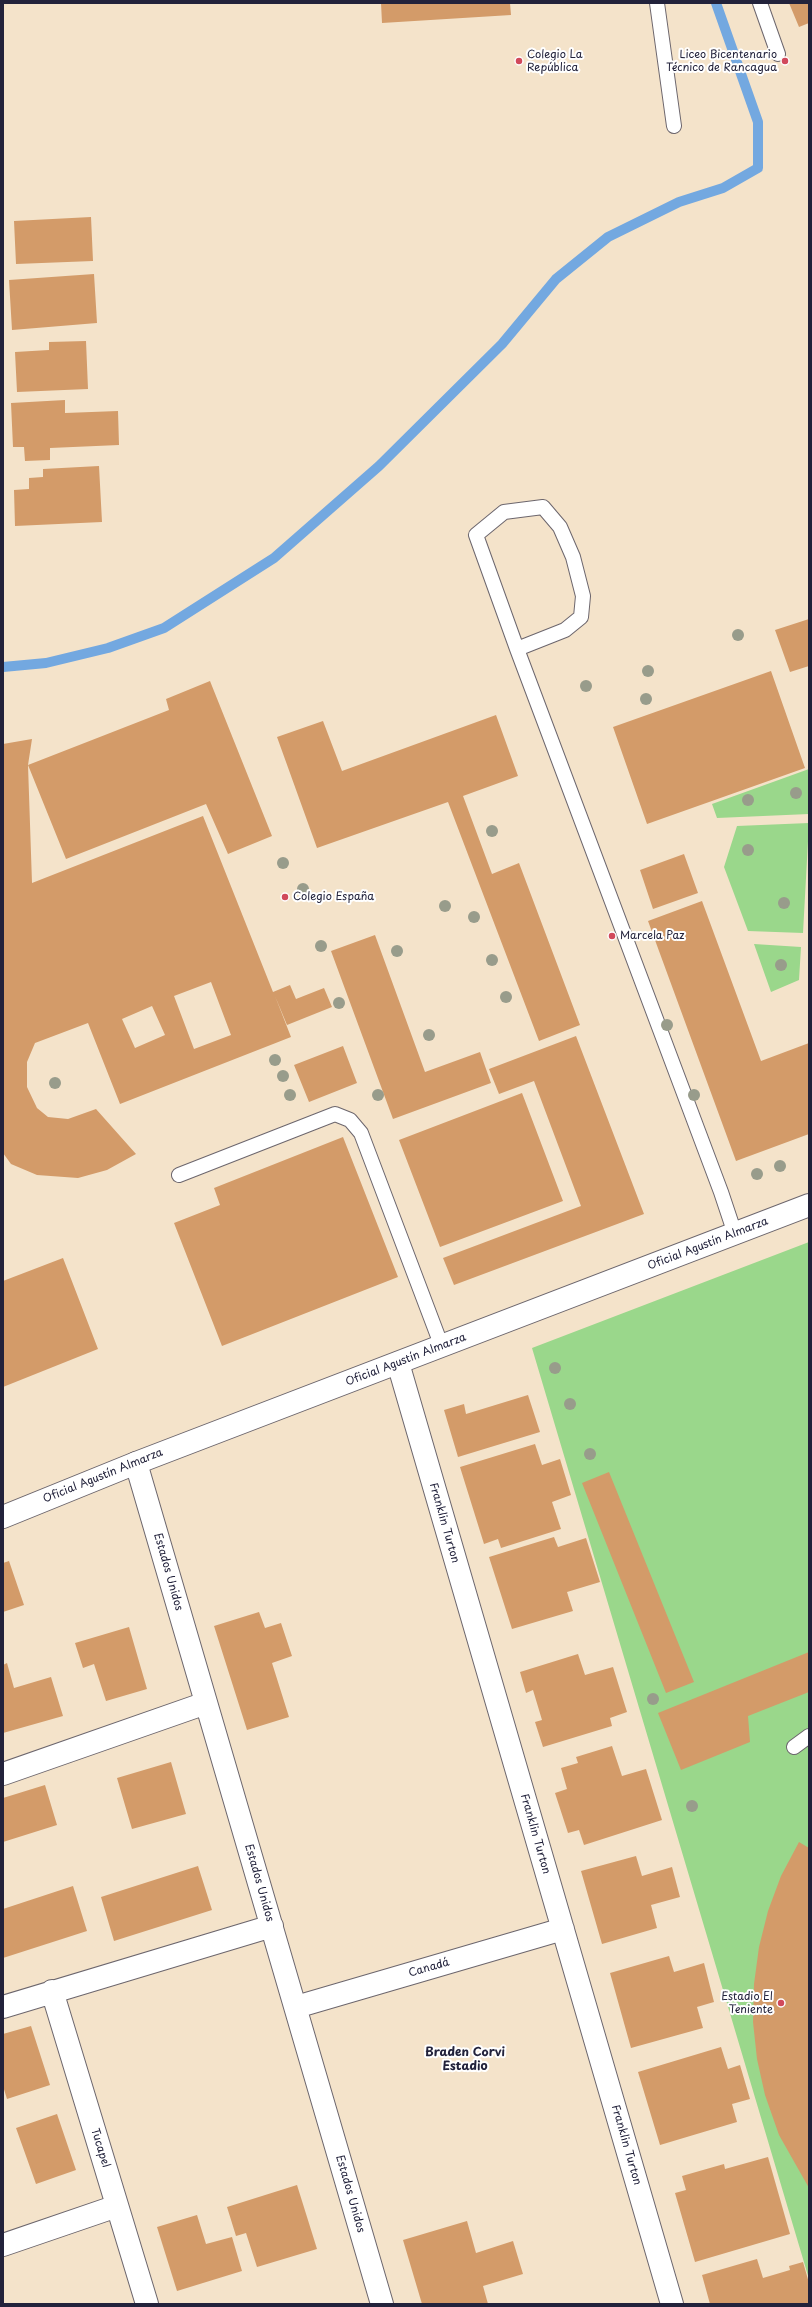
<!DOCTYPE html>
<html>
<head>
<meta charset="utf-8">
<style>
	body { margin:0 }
	#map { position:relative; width:812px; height:2307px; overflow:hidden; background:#f4e3ca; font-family:"Playpen Sans",sans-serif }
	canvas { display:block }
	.frame { position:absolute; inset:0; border:4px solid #22223b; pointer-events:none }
</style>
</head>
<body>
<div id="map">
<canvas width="812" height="2307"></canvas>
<div class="frame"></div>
</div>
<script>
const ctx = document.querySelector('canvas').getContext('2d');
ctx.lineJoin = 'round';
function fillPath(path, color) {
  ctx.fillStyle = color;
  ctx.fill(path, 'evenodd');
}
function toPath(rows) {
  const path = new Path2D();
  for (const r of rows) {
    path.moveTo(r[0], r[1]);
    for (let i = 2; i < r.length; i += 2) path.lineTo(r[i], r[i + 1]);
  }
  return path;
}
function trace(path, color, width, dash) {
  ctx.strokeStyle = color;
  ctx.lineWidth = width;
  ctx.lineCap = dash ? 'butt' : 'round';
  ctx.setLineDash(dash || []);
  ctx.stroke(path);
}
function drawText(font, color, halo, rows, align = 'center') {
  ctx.font = font + ' "Playpen Sans",sans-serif';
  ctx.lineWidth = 4;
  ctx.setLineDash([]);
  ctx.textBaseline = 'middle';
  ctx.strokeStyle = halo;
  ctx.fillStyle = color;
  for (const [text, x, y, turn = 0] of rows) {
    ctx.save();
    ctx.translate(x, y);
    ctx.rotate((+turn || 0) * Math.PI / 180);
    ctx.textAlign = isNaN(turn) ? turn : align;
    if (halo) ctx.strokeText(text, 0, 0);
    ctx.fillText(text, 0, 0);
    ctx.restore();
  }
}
fillPath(toPath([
	[809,769,809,814,717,818,712,804],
	[809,823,803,933,748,931,724,867,737,826],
	[754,944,801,947,799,980,771,992],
	[809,1242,809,2279,532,1348]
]), '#9ad78b');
trace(toPath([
	[3,667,46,663,108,648,164,628,274,558,379,466,502,344,556,279,608,237,679,202,723,188,758,168,758,122,716,3]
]), '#73a8e0', 10);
fillPath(toPath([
	[381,3,510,3,511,15,382,23],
	[789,3,809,3,809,23,799,27],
	[91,217,93,261,16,264,14,221],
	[94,274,97,323,12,330,9,280],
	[86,341,88,389,17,392,15,352,49,350,49,342],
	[65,400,65,413,118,411,119,445,50,448,50,460,25,461,24,447,13,447,11,403],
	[99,466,102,522,15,526,14,490,29,489,29,478,43,477,43,469],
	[809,619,809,666,790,672,775,630],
	[771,671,805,768,647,824,613,727],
	[210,681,272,836,228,854,206,804,66,859,28,765,169,710,166,699],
	[496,715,518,776,463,796,492,874,519,863,580,1025,539,1041,448,802,317,848,277,737,323,721,342,771],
	[32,739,28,765,32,883,203,816,273,992,290,985,296,999,324,988,332,1007,287,1025,275,996,291,1037,120,1104,88,1023,35,1043,27,1062,27,1087,37,1108,48,1117,68,1119,96,1109,136,1154,107,1170,78,1178,37,1175,11,1164,3,1153,3,744],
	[211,982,231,1035,194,1049,174,996],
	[152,1006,165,1035,135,1048,122,1019],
	[684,854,698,893,653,909,640,870],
	[702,901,761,1061,809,1043,809,1134,736,1161,648,921],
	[375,935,425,1072,480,1052,491,1083,393,1119,331,951],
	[576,1036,644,1214,454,1285,443,1258,581,1206,534,1081,499,1094,489,1069],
	[343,1046,357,1083,309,1102,294,1065],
	[522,1093,563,1201,440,1247,399,1140],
	[343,1137,398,1277,222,1346,174,1223,220,1205,214,1188],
	[63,1258,98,1349,3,1387,3,1281],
	[528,1395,540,1432,458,1457,444,1410,464,1404,466,1414],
	[535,1444,542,1465,560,1459,571,1495,552,1502,561,1529,501,1548,498,1539,484,1544,460,1467],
	[609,1472,694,1682,666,1693,582,1483],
	[554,1537,558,1547,586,1538,600,1582,567,1592,573,1611,512,1629,489,1557],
	[9,1561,24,1605,3,1612,3,1563],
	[259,1612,265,1628,281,1623,292,1656,272,1663,289,1717,247,1730,214,1626],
	[129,1627,147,1689,106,1701,94,1664,83,1668,75,1643],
	[809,1652,809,1692,748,1716,750,1742,681,1770,658,1713],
	[578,1654,585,1675,613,1667,627,1712,610,1718,612,1726,543,1747,535,1722,542,1720,533,1690,526,1693,520,1672],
	[7,1663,14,1688,51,1677,63,1716,3,1733,3,1665],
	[612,1746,622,1776,646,1769,662,1820,584,1845,579,1830,568,1833,555,1793,567,1789,561,1768,578,1763,576,1757],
	[171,1762,186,1814,132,1829,117,1778],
	[45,1785,57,1825,3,1842,3,1798],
	[799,1842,809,1848,809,2188,779,2135,765,2095,757,2059,753,2022,754,1984,759,1947,768,1911,781,1876],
	[636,1856,642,1876,672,1867,680,1897,651,1905,657,1928,602,1944,581,1871],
	[198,1866,212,1910,114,1941,101,1897],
	[73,1886,87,1931,3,1958,3,1909],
	[669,1956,674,1972,704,1963,714,2002,697,2007,703,2028,631,2048,610,1973],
	[31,2026,50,2085,7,2099,3,2086,3,2034],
	[721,2047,728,2069,740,2065,750,2099,732,2104,737,2122,660,2145,638,2072],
	[57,2114,76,2170,36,2184,16,2128],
	[768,2157,790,2234,695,2262,675,2193,686,2190,682,2176,724,2164,725,2169],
	[297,2185,317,2249,257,2267,246,2233,236,2236,227,2207],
	[197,2215,206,2244,232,2237,242,2271,177,2291,157,2227],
	[467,2221,476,2253,513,2241,523,2274,483,2286,488,2304,422,2304,403,2240],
	[757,2259,763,2278,790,2270,789,2266,803,2262,809,2283,809,2303,710,2304,702,2275]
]), '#d39b69');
const service = toPath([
	[657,3,674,126],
	[760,3,778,54],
	[517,649,565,630,581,617,583,596,573,557,560,527,543,507,504,512,476,535,517,649,721,1192,735,1234],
	[179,1175,335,1114,350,1120,361,1133,442,1347],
	[794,1747,809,1736]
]);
const minor = toPath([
	[398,1363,672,2304],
	[136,1463,382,2304],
	[3,1774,206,1703],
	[52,1991,147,2304],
	[3,2007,272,1926],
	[296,2007,563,1929],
	[3,2245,117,2206]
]);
const tertiary = toPath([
	[3,1517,136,1463,809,1205]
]);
trace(service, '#6c666d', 16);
trace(minor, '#6c666d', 24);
trace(tertiary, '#6c666d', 24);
trace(service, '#fff', 14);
trace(minor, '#fff', 22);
trace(tertiary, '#fff', 22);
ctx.fillStyle = '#989c8b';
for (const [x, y] of [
	[738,635],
	[648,671],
	[586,686],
	[646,699],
	[796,793],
	[748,800],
	[492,831],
	[748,850],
	[283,863],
	[303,889],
	[784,903],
	[445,906],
	[474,917],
	[321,946],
	[397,951],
	[492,960],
	[781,965],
	[506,997],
	[339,1003],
	[667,1025],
	[429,1035],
	[275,1060],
	[283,1076],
	[55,1083],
	[290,1095],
	[378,1095],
	[694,1095],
	[780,1166],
	[757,1174],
	[555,1368],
	[570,1404],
	[590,1454],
	[653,1699],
	[692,1806]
]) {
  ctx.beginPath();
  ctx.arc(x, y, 6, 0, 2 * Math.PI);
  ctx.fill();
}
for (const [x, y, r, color] of [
	[519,61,4,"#d1495b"],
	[785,61,4,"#d1495b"],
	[285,897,4,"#d1495b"],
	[612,936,4,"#d1495b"],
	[781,2003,4,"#d1495b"]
]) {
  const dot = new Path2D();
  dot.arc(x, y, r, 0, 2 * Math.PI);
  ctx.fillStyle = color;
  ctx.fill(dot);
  trace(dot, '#fff', 1.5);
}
drawText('11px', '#22223b', '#fff', [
	["Colegio La",527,55],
	["República",527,68],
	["Liceo Bicentenario",777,55,"right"],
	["Técnico de Rancagua",777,68,"right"],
	["Colegio España",293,897],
	["Marcela Paz",620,936],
	["Estadio El",773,1997,"right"],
	["Teniente",773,2010,"right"]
], 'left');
drawText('11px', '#22223b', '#fff', [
	["Oficial Agustín Almarza",708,1244,-21],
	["Oficial Agustín Almarza",406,1360,-21],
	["Oficial Agustín Almarza",103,1476,-22],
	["Franklin Turton",444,1523,74],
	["Estados Unidos",168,1572,74],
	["Franklin Turton",535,1834,74],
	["Estados Unidos",259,1883,74],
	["Canadá",429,1968,-16],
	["Franklin Turton",626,2145,74],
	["Tucapel",100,2148,73],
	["Estados Unidos",350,2194,74]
]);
drawText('bold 12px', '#22223b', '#fff', [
	["Braden Corvi",465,2053],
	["Estadio",465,2067]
]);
</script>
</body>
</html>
